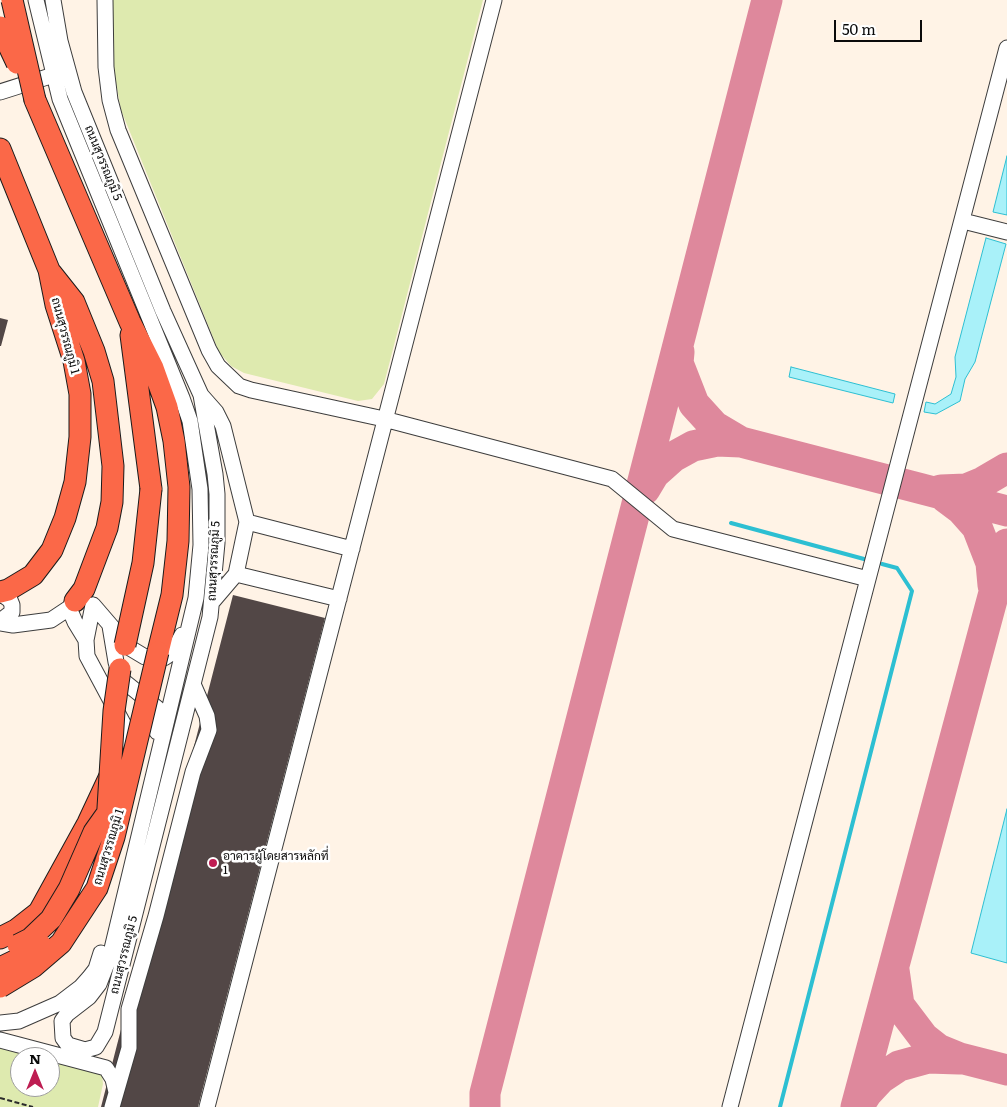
<!DOCTYPE html>
<html>
<head>
<meta charset="utf-8">
<style>
	body { margin:0 }
	#map { position:relative; width:1007px; height:1107px; overflow:hidden; background:#fff3e6; font-family:Literata,serif }
	canvas { display:block }
	.north { position:absolute; left:10px; top:1047px; width:50px; height:50px; box-sizing:border-box; background:#fff; border:1px solid #9d9d9d; border-radius:50%; rotate:0deg; font-size:14px; font-weight:700; line-height:20px; text-align:center; color:#0a0a0a }
	.north::after { content:''; display:block; margin:auto; width:18px; height:22px; background:#be1d52; clip-path:polygon(50% 0,100% 100%,50% 72%,0 100%) }
	.scale { position:absolute; left:834px; top:20px; width:88px; height:22px; box-sizing:border-box; border:2px solid #0a0a0a; border-top:0; padding-left:6px; font-size:15px; line-height:18px; white-space:nowrap; color:#0a0a0a; -webkit-text-stroke:4px #fff; paint-order:stroke }
</style>
</head>
<body>
<div id="map">
<canvas width="1007" height="1107"></canvas>
<div class="north">N</div>
<div class="scale">50 m</div>
</div>
<script>
const ctx = document.querySelector('canvas').getContext('2d');
ctx.lineJoin = 'round';
function fillPath(path, color) {
  ctx.fillStyle = color;
  ctx.fill(path, 'evenodd');
}
function toPath(rows) {
  const path = new Path2D();
  for (const r of rows) {
    path.moveTo(r[0], r[1]);
    for (let i = 2; i < r.length; i += 2) path.lineTo(r[i], r[i + 1]);
  }
  return path;
}
function trace(path, color, width, dash) {
  ctx.strokeStyle = color;
  ctx.lineWidth = width;
  ctx.lineCap = dash ? 'butt' : 'round';
  ctx.setLineDash(dash || []);
  ctx.stroke(path);
}
function drawText(font, color, halo, rows, align = 'center') {
  ctx.font = font + ' Literata,Sarabun,serif';
  ctx.lineWidth = 5;
  ctx.setLineDash([]);
  ctx.textBaseline = 'middle';
  ctx.strokeStyle = halo;
  ctx.fillStyle = color;
  for (const [text, x, y, turn = 0] of rows) {
    ctx.save();
    ctx.translate(x, y);
    ctx.rotate((+turn || 0) * Math.PI / 180);
    ctx.textAlign = isNaN(turn) ? turn : align;
    if (halo) ctx.strokeText(text, 0, 0);
    ctx.fillText(text, 0, 0);
    ctx.restore();
  }
}
fillPath(toPath([
	[111,0,483,0,384,384,372,399,358,401,244,373,231,366,219,352,121,110,113,66],
	[0,1046,39,1057,20,1057,20,1087,50,1087,50,1060,102,1074,103,1084,98,1107,0,1107]
]), '#deeaaf');
const water = toPath([
	[1007,156,1007,215,993,212,1007,156],
	[986,238,1006,244,975,362,965,379,960,401,936,414,924,412,926,402,935,404,951,394,956,377,955,357,986,238],
	[791,367,895,394,893,403,789,377,791,367],
	[1007,809,1007,963,971,953,1007,809]
]);
fillPath(water, '#a9f1f9');
trace(water, '#2dbfd2', 1);
trace(toPath([
	[731,523,864,559],
	[780,1107,912,591,897,568,882,564]
]), '#2dbfd2', 4);
trace(toPath([
	[679,352,678,363,694,404,714,426,741,442],
	[645,489,654,474,673,457,693,446,717,441,741,442,1007,511],
	[941,490,966,489,983,482,1007,468],
	[945,497,961,509,977,527,991,563,993,585],
	[894,970,899,1005,924,1038,938,1049,960,1058,1007,1070],
	[859,1105,867,1093,881,1078,899,1066,928,1058,959,1059],
	[485,1107,485,1093,767,0],
	[856,1107,1007,544]
]), '#de889c', 31);
fillPath(toPath([
	[0,318,8,320,1,346,0,346],
	[233,595,325,618,198,1107,101,1107]
]), '#524746');
const minor = toPath([
	[36,0,60,99,182,398,190,421,200,489,201,545,196,598,111,953,99,984,89,997,67,1014,62,1021,63,1038,68,1045,85,1050,96,1047,105,1032,210,617,217,543,217,494,215,474,201,395,163,311,74,92,60,41,53,0],
	[105,0,106,67,110,100,118,130,209,350,218,366,239,386,251,390,384,419,612,479,673,529,868,579,730,1107],
	[0,92,63,72],
	[963,221,1007,232],
	[201,395,216,412,223,426,247,522,236,574,213,601],
	[247,522,352,549],
	[236,574,339,599],
	[868,579,1007,48],
	[0,593,10,600,12,605,12,612,0,621],
	[93,605,86,640,87,656,125,727,123,746,117,770],
	[93,605,130,648,145,657,164,658,173,652,182,635],
	[69,608,75,622,86,640],
	[0,623,13,625,51,620,69,608,75,601],
	[110,626,116,662,121,679,157,708,161,714,157,732],
	[77,909,94,852],
	[0,1023,19,1021,60,1003,81,987,89,978,96,969,101,953],
	[0,1040,106,1068,113,1079,116,1092],
	[112,1107,129,1048,129,1009,156,916,193,772,209,730,207,716,193,684],
	[207,1107,494,0]
]);
const highway = toPath([
	[35,100,130,322,153,368,167,407,174,441,179,487,178,541,172,595,158,652],
	[0,149,49,270,56,305,74,361,80,394,80,437,75,482,65,518,52,550,33,575,8,590,0,592],
	[51,273,74,302,94,351,103,381,113,466,112,502,107,528,84,589,75,601],
	[131,335,151,489],
	[0,938,16,930,39,912,88,823,110,776]
]);
trace(minor, '#3d3d3d', 17);
trace(highway, '#1b1b1b', 23);
trace(toPath([
	[0,1098,33,1107]
]), '#2c2c2c', 2, [5, 2.5]);
trace(minor, '#fff', 15);
trace(highway, '#fb6848', 21);
const highwayBridge = toPath([
	[12,0,35,100],
	[0,27,17,63],
	[125,645,143,563,151,489],
	[107,824,114,711,120,669],
	[18,945,30,939,51,919,69,889,94,832,111,808],
	[0,968,33,952,40,944],
	[0,987,33,967,61,943,97,888,114,837,158,652]
]);
trace(highwayBridge, '#1b1b1b', 23, []);
trace(highwayBridge, '#fb6848', 21);
for (const [x, y, r, color] of [
	[213,863,5,"#be1d52"]
]) {
  const dot = new Path2D();
  dot.arc(x, y, r, 0, 2 * Math.PI);
  ctx.fillStyle = color;
  ctx.fill(dot);
  trace(dot, '#fff', 2);
}
drawText('12px', '#0a0a0a', '#fff', [
	["ถนนสุวรรณภูมิ 5",103,163,68],
	["ถนนสุวรรณภูมิ 1",65,336,75],
	["ถนนสุวรรณภูมิ 5",214,561,-87],
	["ถนนสุวรรณภูมิ 1",109,847,-73],
	["ถนนสุวรรณภูมิ 5",124,955,-76]
]);
drawText('12px', '#0a0a0a', '#fff', [
	["อาคารผู้โดยสารหลักที่",223,856],
	["1",223,870]
], 'left');
</script>
</body>
</html>
